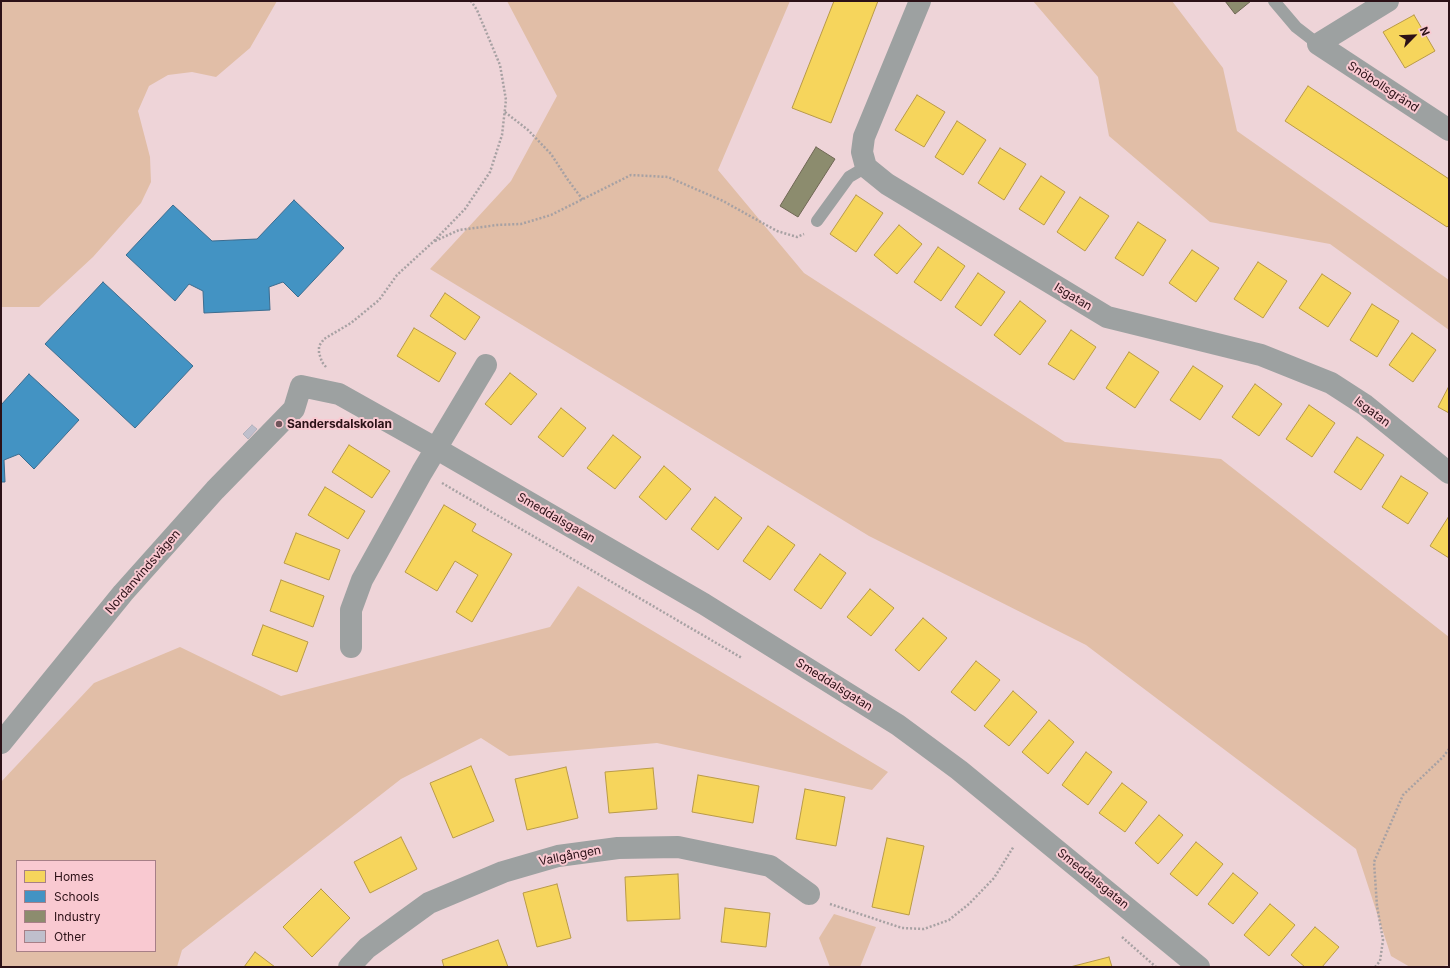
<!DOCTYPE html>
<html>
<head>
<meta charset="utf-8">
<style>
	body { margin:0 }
	#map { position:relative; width:1450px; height:968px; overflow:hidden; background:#eed4d8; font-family:Inter,sans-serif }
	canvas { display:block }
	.frame { position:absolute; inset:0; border:2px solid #2c1117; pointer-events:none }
	.legend { position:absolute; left:16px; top:860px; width:140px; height:92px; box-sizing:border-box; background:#f9c9d1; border:1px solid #a77f87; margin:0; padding:5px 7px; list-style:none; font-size:12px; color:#2c1117 }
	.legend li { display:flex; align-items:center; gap:8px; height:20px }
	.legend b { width:20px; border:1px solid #a77f87 }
	.north { position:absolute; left:1394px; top:16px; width:40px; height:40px; -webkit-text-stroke:3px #f9c9d1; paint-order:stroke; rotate:66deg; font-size:11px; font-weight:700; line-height:16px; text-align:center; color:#2c1117 }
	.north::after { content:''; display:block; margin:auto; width:14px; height:18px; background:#2c1117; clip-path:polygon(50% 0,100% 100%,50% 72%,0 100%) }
</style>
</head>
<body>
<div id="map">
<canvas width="1450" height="968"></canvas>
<div class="frame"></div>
<ul class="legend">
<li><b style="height:11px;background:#f6d55c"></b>Homes</li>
<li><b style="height:11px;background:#4393c3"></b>Schools</li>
<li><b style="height:11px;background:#8c8c6e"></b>Industry</li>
<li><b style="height:11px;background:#bfbfcc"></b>Other</li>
</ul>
<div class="north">N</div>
</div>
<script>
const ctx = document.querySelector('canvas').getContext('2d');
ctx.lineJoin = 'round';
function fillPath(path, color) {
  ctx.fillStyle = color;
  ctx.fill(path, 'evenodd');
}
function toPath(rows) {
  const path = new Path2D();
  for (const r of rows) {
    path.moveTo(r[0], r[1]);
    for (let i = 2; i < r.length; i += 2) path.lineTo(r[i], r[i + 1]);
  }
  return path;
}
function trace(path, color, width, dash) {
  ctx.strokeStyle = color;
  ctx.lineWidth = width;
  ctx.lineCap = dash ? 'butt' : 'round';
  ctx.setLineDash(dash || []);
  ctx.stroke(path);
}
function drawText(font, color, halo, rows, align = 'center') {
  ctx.font = font + ' Inter,sans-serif';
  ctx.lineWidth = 4;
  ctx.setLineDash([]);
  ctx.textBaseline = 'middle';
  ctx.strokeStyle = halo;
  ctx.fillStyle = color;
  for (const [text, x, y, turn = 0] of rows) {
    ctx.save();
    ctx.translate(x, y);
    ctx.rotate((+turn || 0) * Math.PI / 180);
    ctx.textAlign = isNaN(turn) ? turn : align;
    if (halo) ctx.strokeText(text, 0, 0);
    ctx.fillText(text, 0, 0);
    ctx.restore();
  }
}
fillPath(toPath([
	[1,1,277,1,250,48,216,77,192,72,168,75,149,86,138,111,150,157,151,182,141,203,93,257,39,307,1,307],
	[507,1,790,1,718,170,804,273,1065,442,1221,459,1449,637,1449,965,1438,967,1410,967,1391,956,1356,849,1086,645,869,536,430,269,511,181,557,96],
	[1033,1,1172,1,1223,68,1237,131,1449,280,1449,330,1330,244,1210,222,1109,136,1098,77],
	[578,586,888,772,872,790,657,743,509,756,481,738,401,779,182,950,177,967,1,967,1,782,94,683,180,647,281,696,550,627],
	[17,861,155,861,155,951,17,951],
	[834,914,876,927,860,967,830,967,819,938]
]), '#e1bea7');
const homes = toPath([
	[834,1,878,1,831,123,792,108,834,1],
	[1414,15,1435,51,1405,68,1383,32,1414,15],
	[1308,86,1449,179,1449,225,1447,227,1285,121,1308,86],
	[917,95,945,112,924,147,895,130,917,95],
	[957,121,986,140,963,175,935,157,957,121],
	[1000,148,1026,164,1004,200,978,183,1000,148],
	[1041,176,1065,192,1044,225,1019,209,1041,176],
	[856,195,883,213,856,252,830,234,856,195],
	[1080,197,1109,216,1085,251,1057,232,1080,197],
	[1138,222,1166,240,1143,276,1115,258,1138,222],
	[899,225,922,244,897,274,874,255,899,225],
	[938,247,965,266,941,301,914,282,938,247],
	[1192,250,1219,268,1196,302,1169,283,1192,250],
	[1258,262,1287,281,1263,318,1234,299,1258,262],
	[978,273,1005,292,981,326,955,307,978,273],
	[1322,274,1351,293,1328,327,1299,308,1322,274],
	[445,293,480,317,465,340,430,316,445,293],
	[1020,301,1046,321,1020,355,994,335,1020,301],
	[1372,304,1399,321,1377,357,1350,340,1372,304],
	[414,328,456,353,439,382,397,356,414,328],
	[1071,330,1096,347,1074,380,1048,364,1071,330],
	[1412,333,1436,350,1413,382,1389,365,1412,333],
	[1129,352,1159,372,1135,408,1106,388,1129,352],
	[1193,366,1223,386,1200,420,1170,400,1193,366],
	[510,373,537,394,511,425,485,404,510,373],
	[1255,384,1282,404,1259,436,1232,417,1255,384],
	[1449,386,1449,413,1438,407,1449,386],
	[1309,405,1335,423,1312,457,1286,439,1309,405],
	[561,408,586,428,563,457,538,437,561,408],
	[613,435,641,457,615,489,587,468,613,435],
	[1357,437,1384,455,1361,490,1334,472,1357,437],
	[349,445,390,471,372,498,332,472,349,445],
	[664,466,691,489,666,520,639,497,664,466],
	[1401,476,1428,493,1408,524,1382,507,1401,476],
	[325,487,365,511,348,539,308,515,325,487],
	[715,497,742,518,718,550,691,529,715,497],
	[444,505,476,524,472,531,512,554,472,622,456,612,478,575,455,561,437,591,405,572,444,505],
	[1449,516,1449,558,1430,546,1449,516],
	[768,526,795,545,770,580,743,561,768,526],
	[296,533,340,550,329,580,284,563,296,533],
	[820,554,846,573,821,609,794,590,820,554],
	[281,580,324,596,313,627,270,611,281,580],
	[870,589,894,608,871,636,847,617,870,589],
	[923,618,947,638,919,671,895,650,923,618],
	[263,625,308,642,297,672,252,655,263,625],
	[976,661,1000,680,975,711,951,692,976,661],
	[1013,691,1037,712,1009,746,984,726,1013,691],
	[1049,720,1074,742,1048,774,1022,752,1049,720],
	[1086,752,1112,772,1088,805,1062,785,1086,752],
	[471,766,494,821,453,838,430,783,471,766],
	[566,767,578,818,527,830,515,779,566,767],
	[653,768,657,809,609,813,605,772,653,768],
	[698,775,759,786,753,823,692,812,698,775],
	[1122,783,1147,802,1125,832,1099,813,1122,783],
	[805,789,845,797,836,846,796,839,805,789],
	[1159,815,1183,835,1158,864,1135,843,1159,815],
	[401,837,417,869,370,893,354,862,401,837],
	[887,838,924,846,909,915,872,907,887,838],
	[1196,842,1223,864,1197,896,1170,874,1196,842],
	[1233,873,1258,893,1233,924,1208,904,1233,873],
	[678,874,680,919,627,921,625,877,678,874],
	[557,884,571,938,537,947,523,893,557,884],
	[321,889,350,918,312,957,283,927,321,889],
	[1270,904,1295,925,1269,956,1244,935,1270,904],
	[725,908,770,913,766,947,721,942,725,908],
	[1315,927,1339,947,1322,967,1305,967,1291,955,1315,927],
	[498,940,508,967,444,967,442,960,498,940],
	[255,952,275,967,244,967,255,952],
	[1109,957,1112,967,1070,967,1109,957]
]);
fillPath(homes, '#f6d55c');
trace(homes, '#b99a47', 1);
const schools = toPath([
	[294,200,344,248,298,297,283,282,269,287,270,310,204,313,203,291,189,284,175,301,126,255,173,205,212,241,257,239,294,200],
	[103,282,193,366,135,428,45,344,103,282],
	[29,374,79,420,34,469,19,454,4,460,5,482,1,482,1,405,29,374]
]);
fillPath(schools, '#4393c3');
trace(schools, '#3c6c8f', 1);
const industry = toPath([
	[1225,1,1251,1,1235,14,1225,1],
	[816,147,835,159,798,217,780,206,816,147]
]);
fillPath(industry, '#8c8c6e');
trace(industry, '#6f6754', 1);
const building = toPath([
	[252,425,257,429,248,439,243,434,252,425]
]);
fillPath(building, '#bfbfcc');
trace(building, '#b4b2bd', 1);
trace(toPath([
	[505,112,528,130,551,154,568,180,583,200],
	[435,241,459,230,497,225,521,224,551,215,631,175,668,177,723,201,777,231,797,237,804,234],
	[326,367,322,362,319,353,319,346,324,339,351,323,379,300,397,275,433,242,465,209,490,172,502,135,506,100,500,65,477,10,471,1],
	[442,483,742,658],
	[830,904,902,928,924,929,949,920,969,904,994,878,1014,846],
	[1122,937,1156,967],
	[1375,967,1380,961,1383,940,1377,906,1374,862,1403,795,1443,757,1449,749]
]), '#a7a1a3', 2.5, [2, 2]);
trace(toPath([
	[1274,1,1296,27,1318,44],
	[817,221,849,177,866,167]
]), '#9da1a1', 12);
trace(toPath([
	[920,1,864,137,862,152,866,167,887,184,1107,317,1261,355,1331,383,1365,405,1449,473],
	[1388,1,1318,44,1449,130],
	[351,647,351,610,362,580,422,472,486,365],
	[1,743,123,593,215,490,294,409,301,386,339,394,437,449,704,604,898,725,959,770,1199,967],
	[349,967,367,948,429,903,503,872,558,856,618,848,678,847,770,866,809,894]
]), '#9da1a1', 22);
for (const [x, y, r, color] of [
	[279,424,4,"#70555b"]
]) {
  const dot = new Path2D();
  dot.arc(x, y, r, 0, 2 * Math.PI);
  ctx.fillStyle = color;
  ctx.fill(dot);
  trace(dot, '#f9c9d1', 1.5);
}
drawText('12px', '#2c1117', '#f9c9d1', [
	["Snöbollsgränd",1383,87,33],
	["Isgatan",1073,297,31],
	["Isgatan",1372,412,37],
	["Smeddalsgatan",556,518,30],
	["Nordanvindsvägen",143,572,-49],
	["Smeddalsgatan",834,685,32],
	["Vallgången",570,856,-11],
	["Smeddalsgatan",1093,879,39]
]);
drawText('bold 12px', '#2c1117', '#f9c9d1', [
	["Sandersdalskolan",287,424]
], 'left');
</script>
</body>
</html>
